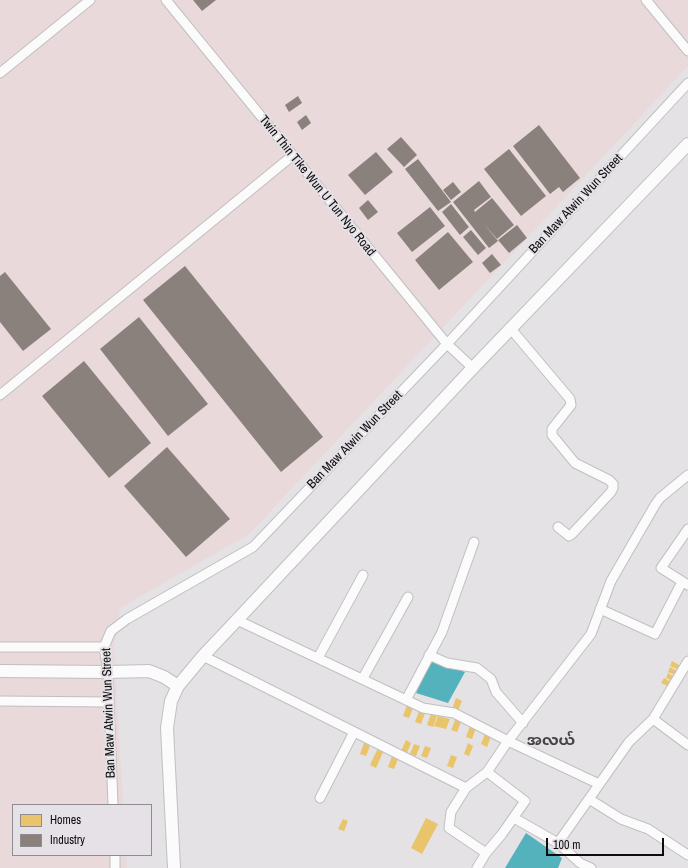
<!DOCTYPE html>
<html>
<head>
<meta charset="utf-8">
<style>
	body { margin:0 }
	#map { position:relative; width:688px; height:868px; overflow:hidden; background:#e4e2e5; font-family:"Archivo Narrow",sans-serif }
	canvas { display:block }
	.legend { position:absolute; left:12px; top:804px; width:140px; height:52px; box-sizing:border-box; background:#e5e1e6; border:1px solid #8f8c90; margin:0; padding:5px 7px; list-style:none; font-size:12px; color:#0e0d0e }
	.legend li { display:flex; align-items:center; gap:8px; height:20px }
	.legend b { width:20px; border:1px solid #8f8c90 }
	.scale { position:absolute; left:546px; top:838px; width:118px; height:18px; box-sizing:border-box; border:2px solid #0e0d0e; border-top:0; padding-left:5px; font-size:12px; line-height:14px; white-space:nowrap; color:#0e0d0e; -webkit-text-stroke:3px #e5e1e6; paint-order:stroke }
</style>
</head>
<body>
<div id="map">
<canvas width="688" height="868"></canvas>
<ul class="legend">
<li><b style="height:11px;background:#e9c46a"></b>Homes</li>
<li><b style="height:11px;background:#8a817c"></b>Industry</li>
</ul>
<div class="scale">100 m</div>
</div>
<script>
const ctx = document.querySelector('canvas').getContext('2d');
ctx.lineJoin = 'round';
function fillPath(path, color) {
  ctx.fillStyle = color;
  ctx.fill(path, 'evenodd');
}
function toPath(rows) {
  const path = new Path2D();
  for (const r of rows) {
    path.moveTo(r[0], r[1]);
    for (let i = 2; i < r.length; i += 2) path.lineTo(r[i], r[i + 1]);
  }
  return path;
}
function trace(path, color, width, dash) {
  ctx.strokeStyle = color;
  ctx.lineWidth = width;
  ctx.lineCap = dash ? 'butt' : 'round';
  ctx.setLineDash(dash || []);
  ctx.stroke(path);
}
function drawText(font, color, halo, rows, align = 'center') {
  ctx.font = font + ' "Archivo Narrow","Noto Sans Myanmar",sans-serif';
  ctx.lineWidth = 4;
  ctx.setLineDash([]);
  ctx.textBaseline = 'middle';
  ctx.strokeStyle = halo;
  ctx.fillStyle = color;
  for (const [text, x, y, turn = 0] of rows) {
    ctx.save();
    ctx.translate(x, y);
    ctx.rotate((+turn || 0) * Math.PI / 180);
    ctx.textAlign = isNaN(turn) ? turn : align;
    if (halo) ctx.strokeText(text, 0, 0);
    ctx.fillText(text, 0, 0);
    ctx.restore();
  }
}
fillPath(toPath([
	[0,0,688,0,688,66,527,238,249,534,120,608,114,647,123,805,13,805,13,855,126,855,127,868,0,868]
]), '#e9d9da');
fillPath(toPath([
	[431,660,465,672,448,703,416,693],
	[526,833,562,858,558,868,505,868]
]), '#53b2bc');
fillPath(toPath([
	[672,661,679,665,677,669,670,666],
	[670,667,677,671,675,675,668,672],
	[668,673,675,677,673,681,666,678],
	[664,678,671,682,668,686,661,683],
	[456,698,462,701,458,711,452,709],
	[407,705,413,708,409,718,403,716],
	[419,711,425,713,421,724,415,722],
	[431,714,437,716,433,727,427,725],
	[438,716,450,719,446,729,434,726],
	[455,720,461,722,457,732,451,730],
	[470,726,476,728,472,739,466,737],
	[485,734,491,736,487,747,481,744],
	[406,740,411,743,407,753,401,751],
	[364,743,370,746,366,756,360,754],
	[468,743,473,746,469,756,464,754],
	[414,744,420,746,416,756,410,754],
	[425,746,431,748,427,758,421,756],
	[378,748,384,750,376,768,370,765],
	[451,755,457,757,453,768,447,766],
	[392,756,398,759,394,769,388,767],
	[426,818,438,824,422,854,411,848],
	[343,819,348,821,344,831,338,829]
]), '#e9c46a');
fillPath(toPath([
	[193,0,216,0,202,11],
	[298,96,302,103,289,112,285,105],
	[306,115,311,123,302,130,297,122],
	[539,125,580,178,563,192,559,187,550,194,513,146],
	[401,137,417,155,404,167,387,149],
	[509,149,546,196,521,216,484,169],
	[376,152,393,172,365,195,348,175],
	[418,159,451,202,438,211,405,169],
	[479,181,491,197,474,210,475,212,492,198,514,225,497,239,483,223,498,241,489,248,453,202],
	[453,182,461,192,451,200,443,190],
	[368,200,378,212,368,220,359,208],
	[451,204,469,227,460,235,442,212],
	[430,207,445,226,412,252,397,233],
	[517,225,527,238,509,253,498,240],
	[471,230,486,248,478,255,463,237],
	[448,232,473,262,439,290,415,260],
	[492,254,501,265,490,273,482,263],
	[185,266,323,437,281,472,143,300],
	[5,272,51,329,23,351,0,322,0,276],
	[139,317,208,404,168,436,100,349],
	[84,361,151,443,109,478,42,396],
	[167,447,230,519,186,557,124,486]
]), '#8a817c');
const street = toPath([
	[166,0,447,344,473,368],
	[646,0,688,51],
	[0,73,90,0],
	[511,329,570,399,571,405,552,429,552,435,575,463,609,480,613,484,613,488,611,492,572,534,569,536,558,527],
	[0,395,292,156],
	[688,529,661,568,688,585],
	[600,609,655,634,682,582],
	[237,620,423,708,454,713,508,741,599,784],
	[0,647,104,647],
	[429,655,447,663,477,668,491,679,496,692,523,723],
	[203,656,466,788],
	[318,658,363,575],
	[363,678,408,597],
	[406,700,442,632,474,542],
	[0,701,109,702],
	[653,719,688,745],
	[320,798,354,732],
	[589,799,621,819,648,829,688,855],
	[113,805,108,672,104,647,111,631,127,619,253,547,447,344,688,83],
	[514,818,558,843,580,863,591,868],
	[558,843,629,742,653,719,688,661],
	[486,853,449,828,451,812,466,788,487,772,508,741,591,634,611,581,655,505,660,498,688,475],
	[115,855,115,868],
	[477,868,486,853,502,834,525,801,487,772]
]);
const secondary = toPath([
	[0,671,108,672,149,671,164,677,178,686],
	[174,868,167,728,171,701,178,686,203,656,237,620,469,372,688,144]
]);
trace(street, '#c0bfc1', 11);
trace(secondary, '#c0bfc1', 14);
trace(street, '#fbfbfb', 9);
trace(secondary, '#fbfbfb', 12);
drawText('13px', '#0e0d0e', '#e5e1e6', [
	["Twin Thin Tike Wun U Tun Nyo Road",317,186,51],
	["Ban Maw Atwin Wun Street",576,204,-47],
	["Ban Maw Atwin Wun Street",355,440,-46],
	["Ban Maw Atwin Wun Street",109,713,-92]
]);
drawText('bold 15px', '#454346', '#e5e1e6', [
	["အလယ်",551,741]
]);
</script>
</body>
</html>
